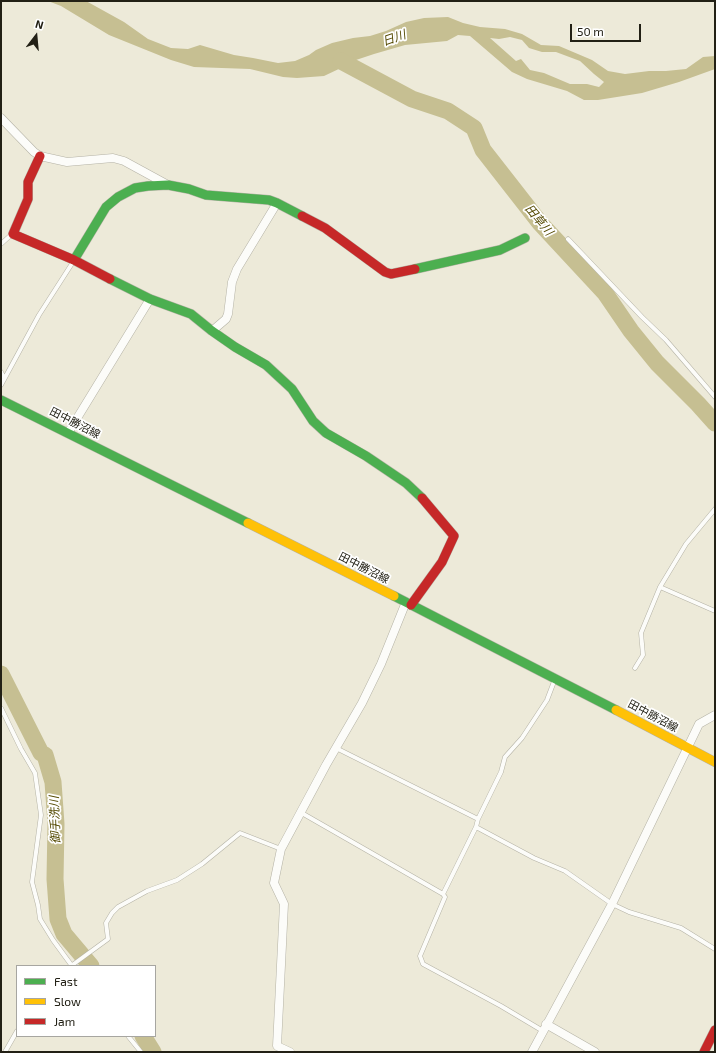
<!DOCTYPE html>
<html>
<head>
<meta charset="utf-8">
<style>
	body { margin:0 }
	#map { position:relative; width:716px; height:1053px; overflow:hidden; background:#edead9; font-family:"Exo 2",sans-serif }
	canvas { display:block }
	.frame { position:absolute; inset:0; border:2px solid #222015; pointer-events:none }
	.legend { position:absolute; left:16px; top:965px; width:140px; height:72px; box-sizing:border-box; background:#fff; border:1px solid #a7a6a1; margin:0; padding:5px 7px; list-style:none; font-size:12px; color:#222015 }
	.legend li { display:flex; align-items:center; gap:8px; height:20px }
	.legend b { width:20px; border:1px solid #a7a6a1 }
	.north { position:absolute; left:16px; top:16px; width:40px; height:40px; -webkit-text-stroke:3px #fff; paint-order:stroke; rotate:16deg; font-size:11px; font-weight:700; line-height:16px; text-align:center; color:#222015 }
	.north::after { content:''; display:block; margin:auto; width:14px; height:18px; background:#222015; clip-path:polygon(50% 0,100% 100%,50% 72%,0 100%) }
	.scale { position:absolute; left:570px; top:24px; width:71px; height:18px; box-sizing:border-box; border:2px solid #222015; border-top:0; padding-left:5px; font-size:12px; line-height:14px; white-space:nowrap; color:#222015; -webkit-text-stroke:3px #fff; paint-order:stroke }
</style>
</head>
<body>
<div id="map">
<canvas width="716" height="1053"></canvas>
<div class="frame"></div>
<ul class="legend">
<li><b style="height:5px;background:#4caf50"></b>Fast</li>
<li><b style="height:5px;background:#ffc107"></b>Slow</li>
<li><b style="height:5px;background:#c62828"></b>Jam</li>
</ul>
<div class="north">N</div>
<div class="scale">50 m</div>
</div>
<script>
const ctx = document.querySelector('canvas').getContext('2d');
ctx.lineJoin = 'round';
function fillPath(path, color) {
  ctx.fillStyle = color;
  ctx.fill(path, 'evenodd');
}
function toPath(rows) {
  const path = new Path2D();
  for (const r of rows) {
    path.moveTo(r[0], r[1]);
    for (let i = 2; i < r.length; i += 2) path.lineTo(r[i], r[i + 1]);
  }
  return path;
}
function trace(path, color, width, dash) {
  ctx.strokeStyle = color;
  ctx.lineWidth = width;
  ctx.lineCap = dash ? 'butt' : 'round';
  ctx.setLineDash(dash || []);
  ctx.stroke(path);
}
function drawText(font, color, halo, rows, align = 'center') {
  ctx.font = font + ' "Exo 2","Noto Sans JP",sans-serif';
  ctx.lineWidth = 3.5;
  ctx.setLineDash([]);
  ctx.textBaseline = 'middle';
  ctx.strokeStyle = halo;
  ctx.fillStyle = color;
  for (const [text, x, y, turn = 0] of rows) {
    ctx.save();
    ctx.translate(x, y);
    ctx.rotate((+turn || 0) * Math.PI / 180);
    ctx.textAlign = isNaN(turn) ? turn : align;
    if (halo) ctx.strokeText(text, 0, 0);
    ctx.fillText(text, 0, 0);
    ctx.restore();
  }
}
fillPath(toPath([
	[48,1,86,1,124,22,148,39,171,48,188,49,200,45,234,55,253,58,278,63,295,61,309,55,316,50,332,43,353,38,370,36,386,31,406,22,424,18,448,17,463,23,480,27,505,29,522,34,541,45,559,46,592,60,608,71,625,74,649,71,666,71,686,69,703,57,715,56,715,69,679,82,642,93,598,100,584,100,567,91,527,79,512,72,470,36,458,35,447,41,405,45,374,54,353,61,360,71,343,67,324,76,297,78,283,77,250,69,194,67,171,60,109,35,61,6],
	[510,37,522,40,529,48,542,52,556,52,580,61,594,74,604,82,599,87,587,84,570,84,544,73,530,70,521,59,516,61,490,38,499,39]
]), '#c6bf92');
trace(toPath([
	[341,61,412,99,448,111,474,128,483,150,540,223,605,293,631,331,657,363,698,404,715,423],
	[1,674,41,753,45,755,53,782,56,824,55,879,58,919,64,934,91,966],
	[143,1036,153,1052]
]), '#c6bf92', 17);
const lane = toPath([
	[568,239,642,317,666,340,715,397],
	[1,244,11,235],
	[1,372,4,378],
	[1,385,39,315,73,262],
	[660,587,715,611],
	[635,668,643,655,641,633,660,587,686,544,715,509],
	[1,708,21,749,35,773,41,815,32,882,38,905,40,919,53,940,72,966],
	[336,748,478,819],
	[300,812,443,894],
	[476,827,534,858,565,871,612,904,629,912,681,928,715,949],
	[71,966,108,939,106,923,112,913,118,907,147,891,177,880,202,864,240,833,281,849],
	[543,1031,501,1006,423,964,420,956,445,897,443,894,476,827,478,819,501,772,505,757,522,738,547,700,555,679],
	[128,1036,141,1052],
	[5,1052,17,1031]
]);
const street = toPath([
	[1,118,34,152,40,156,67,162,113,158,124,161,168,185],
	[212,331,226,319,228,314,232,282,237,269,277,203],
	[68,433,150,299],
	[546,1024,595,1052],
	[290,1052,277,1046,284,904,274,883,281,849,326,765,362,703,381,664,406,602],
	[532,1052,612,904,699,724,715,715]
]);
const fast = toPath([
	[74,260,106,207,118,197,135,188,148,186,168,185,189,189,206,195,269,200,277,203,302,216],
	[415,269,500,250,525,238],
	[110,279,150,299,191,314,212,331,235,347,266,365,292,389,313,421,326,433,366,456,406,483,422,498],
	[1,400,248,523],
	[394,596,616,710]
]);
const slow = toPath([
	[248,523,394,596],
	[616,710,715,762]
]);
const jam = toPath([
	[40,156,28,182,28,199,13,234,74,260,110,279],
	[302,216,325,228,385,272,391,274,415,269],
	[411,605,442,562,454,536,422,498],
	[704,1052,715,1030]
]);
trace(lane, '#b4b2a5', 5);
trace(street, '#b4b2a5', 9);
trace(fast, '#b4b2a5', 10);
trace(slow, '#b4b2a5', 10);
trace(jam, '#b4b2a5', 10);
trace(lane, '#fcfcf9', 4);
trace(street, '#fcfcf9', 8);
trace(fast, '#4caf50', 9);
trace(slow, '#ffc107', 9);
trace(jam, '#c62828', 9);
drawText('11px', '#222015', '#fff', [
	["田中勝沼線",75,423,27],
	["田中勝沼線",364,568,27],
	["田中勝沼線",653,716,28]
]);
drawText('italic 12px', '#544900', '#fff', [
	["日川",394,38,-19],
	["田草川",539,220,50],
	["御手洗川",55,820,-92]
]);
</script>
</body>
</html>
